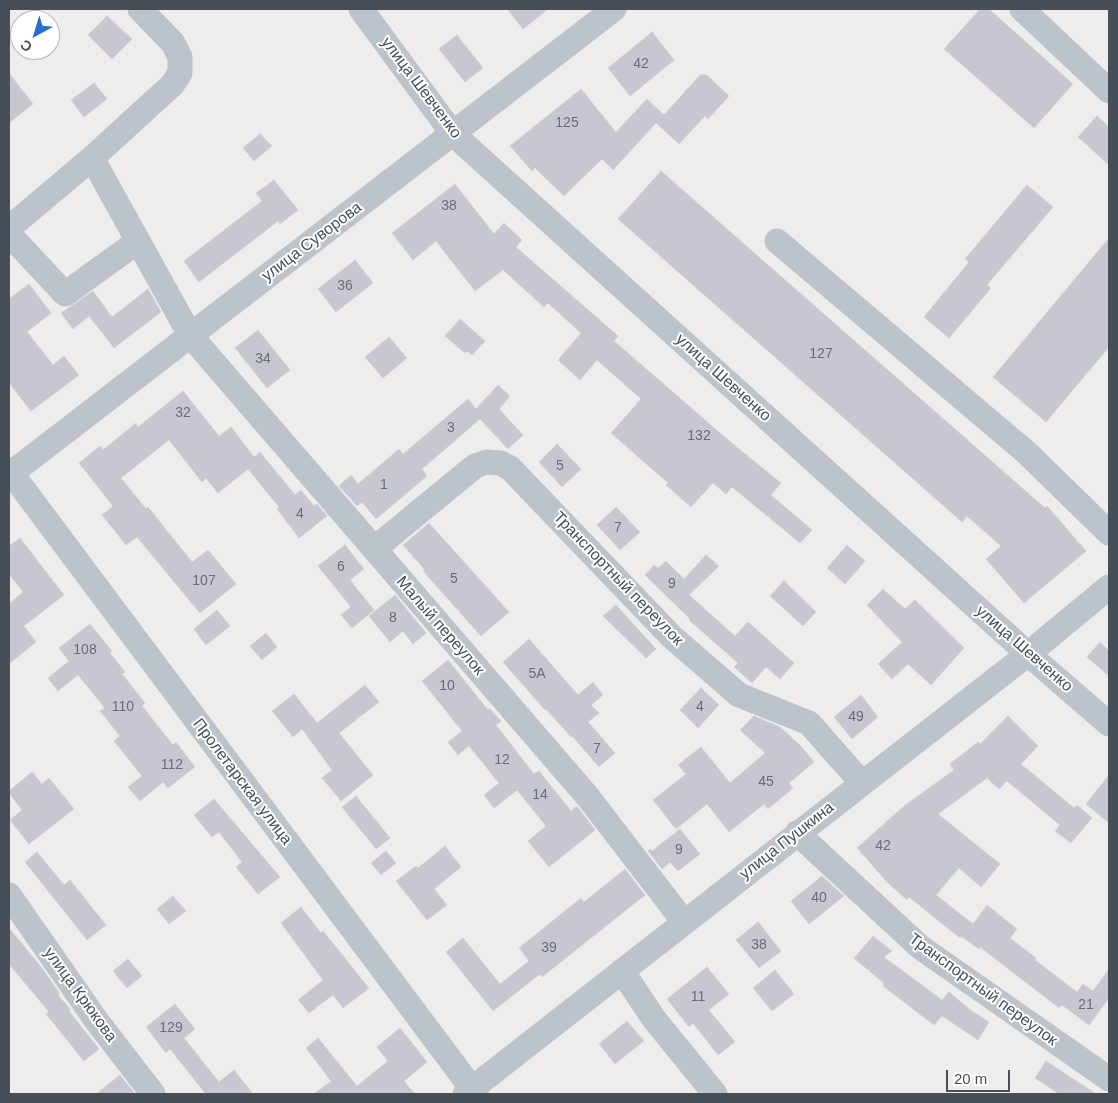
<!DOCTYPE html>
<html>
<head>
<meta charset="utf-8">
<style>
	body { margin:0 }
	#map { position:relative; width:1118px; height:1103px; overflow:hidden; background:#efecec; font-family:Helvetica,sans-serif }
	canvas { display:block }
	.frame { position:absolute; inset:0; border:10px solid #464f58; pointer-events:none }
	.north { position:absolute; left:10px; top:10px; width:50px; height:50px; box-sizing:border-box; background:#fff; border:1px solid #b5b9bc; border-radius:50%; rotate:219deg; font-size:14px; font-weight:700; line-height:20px; text-align:center; color:#464f58 }
	.north::after { content:''; display:block; margin:auto; width:18px; height:22px; background:#296dcd; clip-path:polygon(50% 0,100% 100%,50% 72%,0 100%) }
	.scale { position:absolute; left:946px; top:1070px; width:64px; height:22px; box-sizing:border-box; border:2px solid #464f58; border-top:0; padding-left:6px; font-size:15px; line-height:18px; white-space:nowrap; color:#464f58; -webkit-text-stroke:4px #fff; paint-order:stroke }
</style>
</head>
<body>
<div id="map">
<canvas width="1118" height="1103"></canvas>
<div class="frame"></div>
<div class="north">С</div>
<div class="scale">20 m</div>
</div>
<script>
const ctx = document.querySelector('canvas').getContext('2d');
ctx.lineJoin = 'round';
function fillPath(path, color) {
  ctx.fillStyle = color;
  ctx.fill(path, 'evenodd');
}
function toPath(rows) {
  const path = new Path2D();
  for (const r of rows) {
    path.moveTo(r[0], r[1]);
    for (let i = 2; i < r.length; i += 2) path.lineTo(r[i], r[i + 1]);
  }
  return path;
}
function trace(path, color, width, dash) {
  ctx.strokeStyle = color;
  ctx.lineWidth = width;
  ctx.lineCap = dash ? 'butt' : 'round';
  ctx.setLineDash(dash || []);
  ctx.stroke(path);
}
function drawText(font, color, halo, rows, align = 'center') {
  ctx.font = font + ' Helvetica,sans-serif';
  ctx.lineWidth = 4;
  ctx.setLineDash([]);
  ctx.textBaseline = 'middle';
  ctx.strokeStyle = halo;
  ctx.fillStyle = color;
  for (const [text, x, y, turn = 0] of rows) {
    ctx.save();
    ctx.translate(x, y);
    ctx.rotate((+turn || 0) * Math.PI / 180);
    ctx.textAlign = isNaN(turn) ? turn : align;
    if (halo) ctx.strokeText(text, 0, 0);
    ctx.fillText(text, 0, 0);
    ctx.restore();
  }
}
const building = toPath([
	[507,9,548,9,523,29,507,9],
	[980,9,989,9,1073,84,1034,128,944,49,980,9],
	[107,16,132,39,112,59,88,35,107,16],
	[652,32,674,60,630,96,608,68,652,32],
	[457,35,483,68,465,82,439,49,457,35],
	[9,73,33,104,9,123,9,73],
	[700,75,707,75,729,96,708,119,705,116,679,144,656,123,613,170,602,159,564,196,535,168,532,171,510,146,581,89,616,132,647,99,664,115,700,75],
	[94,83,107,99,84,117,71,100,94,83],
	[1097,116,1109,127,1109,165,1078,137,1097,116],
	[260,134,272,146,254,161,243,148,260,134],
	[661,171,1045,508,1047,506,1086,551,1024,603,986,559,1001,546,967,516,962,522,618,219,661,171],
	[274,180,298,210,280,224,278,221,199,282,184,261,262,201,256,193,274,180],
	[455,184,494,234,504,223,522,240,516,247,618,336,614,341,734,445,781,483,771,495,812,530,800,543,732,487,726,494,713,483,691,507,666,485,668,483,611,433,641,399,597,360,580,380,558,360,581,333,548,303,544,307,503,270,475,291,436,241,413,260,392,233,455,184],
	[1027,185,1053,207,987,285,991,288,949,338,924,317,969,262,965,259,1027,185],
	[1109,238,1109,347,1046,422,993,377,1109,238],
	[355,260,373,283,336,312,318,289,355,260],
	[29,284,51,313,27,332,53,365,64,356,79,375,31,411,9,383,9,299,29,284],
	[148,289,161,312,114,348,89,316,73,329,61,313,93,291,112,317,148,289],
	[460,319,485,341,472,355,467,351,465,353,445,336,460,319],
	[258,330,290,370,267,388,235,348,258,330],
	[389,337,407,358,383,378,365,357,389,337],
	[498,385,510,396,499,409,523,435,508,449,480,419,422,469,427,476,376,519,362,502,357,506,339,486,351,475,358,484,399,449,403,454,468,399,476,409,498,385],
	[183,391,219,436,231,427,254,457,260,452,295,495,301,490,314,506,317,504,327,516,299,538,277,509,279,507,248,469,218,493,206,478,202,482,169,440,121,478,146,509,148,507,192,562,208,550,236,584,200,613,137,537,126,545,102,515,113,506,79,463,100,446,103,450,136,423,138,427,183,391],
	[557,444,581,469,562,487,539,462,557,444],
	[616,507,640,532,620,550,597,525,616,507],
	[429,523,509,612,481,636,423,571,425,570,403,545,429,523],
	[20,538,64,595,24,626,36,642,9,664,9,604,23,592,9,574,9,546,20,538],
	[345,545,364,569,350,580,374,610,352,628,341,615,351,607,318,566,345,545],
	[847,545,865,561,845,584,827,568,847,545],
	[706,555,719,566,689,595,735,636,748,622,794,663,780,679,766,667,752,683,734,667,738,663,689,620,690,619,645,575,654,565,658,568,666,561,684,579,706,555],
	[784,581,816,612,803,626,770,596,784,581],
	[883,589,905,609,915,600,964,648,931,685,908,664,892,679,878,664,902,642,867,605,883,589],
	[395,595,426,633,413,644,403,631,390,642,369,616,395,595],
	[616,605,656,649,646,658,603,616,616,605],
	[217,610,230,626,206,645,194,629,217,610],
	[90,624,112,651,110,653,125,672,122,674,145,703,142,706,173,745,176,742,195,767,168,788,163,782,140,801,128,787,142,776,114,741,120,736,100,711,105,708,78,675,58,691,48,678,69,661,59,648,90,624],
	[266,633,277,647,262,660,250,646,266,633],
	[529,639,578,695,593,682,603,695,591,705,599,713,588,722,615,753,599,767,572,736,571,737,546,709,545,710,503,662,529,639],
	[1100,642,1109,651,1109,676,1087,657,1100,642],
	[448,660,488,710,490,709,501,721,496,725,534,774,539,771,571,811,577,806,595,830,549,867,528,841,546,826,517,790,494,808,484,795,499,783,469,746,458,755,448,742,462,731,422,681,448,660],
	[365,685,379,702,339,733,373,775,341,801,322,778,332,770,302,729,293,737,272,711,294,694,317,723,365,685],
	[701,688,719,705,698,728,680,710,701,688],
	[861,695,878,717,852,739,834,717,861,695],
	[754,716,780,727,801,746,814,762,789,783,793,788,768,809,764,804,729,832,707,804,676,829,653,800,686,774,678,765,701,747,730,783,765,753,740,730,754,716],
	[1008,716,1038,746,1021,764,1074,808,1077,805,1092,818,1071,843,1055,831,1060,825,1007,781,999,789,987,778,938,814,1000,864,981,887,959,868,936,895,973,924,987,905,1017,929,1010,938,1036,958,1035,960,1077,992,1083,984,1093,991,1109,969,1109,998,1089,1025,1062,1005,1059,1008,980,947,979,949,961,936,960,938,909,897,907,900,888,883,857,848,904,806,954,770,950,764,978,742,980,744,1008,716],
	[32,772,42,784,49,778,74,809,29,844,10,820,22,810,9,793,9,791,32,772],
	[1109,775,1109,823,1086,804,1109,775],
	[356,796,390,838,376,849,342,807,356,796],
	[214,799,280,877,258,894,236,867,242,862,219,832,212,837,194,815,214,799],
	[680,829,700,854,678,871,670,862,662,869,648,851,650,849,652,851,680,829],
	[445,846,461,867,434,889,447,905,427,920,396,881,416,866,418,868,445,846],
	[386,851,396,863,381,875,371,863,386,851],
	[37,852,64,885,70,880,106,925,87,940,25,862,37,852],
	[625,869,645,895,542,977,540,974,493,1011,446,952,463,938,500,984,529,961,519,948,581,898,584,902,625,869],
	[822,876,844,896,809,924,791,901,822,876],
	[173,896,186,911,169,924,157,909,173,896],
	[301,907,321,933,323,931,369,988,343,1008,333,995,309,1013,298,1000,323,980,281,923,301,907],
	[758,922,781,951,759,968,736,940,758,922],
	[9,928,42,968,60,994,58,995,71,1010,69,1011,99,1049,84,1061,46,1014,49,1012,9,964,9,928],
	[873,936,892,951,884,957,942,1000,949,992,969,1009,989,1022,978,1040,942,1016,934,1025,883,986,884,983,869,971,871,967,868,970,854,958,873,936],
	[128,959,142,976,127,988,113,971,128,959],
	[707,967,729,994,709,1010,735,1042,718,1055,693,1023,689,1027,667,999,707,967],
	[775,970,794,994,772,1011,753,988,775,970],
	[175,1004,195,1029,184,1038,219,1082,234,1070,253,1094,204,1094,205,1093,170,1049,166,1053,146,1027,175,1004],
	[627,1021,644,1041,615,1064,599,1044,627,1021],
	[400,1028,427,1062,404,1081,415,1094,314,1094,331,1081,306,1048,318,1038,357,1086,388,1061,377,1047,400,1028],
	[1046,1061,1096,1094,1059,1094,1035,1078,1046,1061],
	[120,1075,135,1094,96,1094,120,1075]
]);
fillPath(building, '#c7c8cf');
trace(building, '#d1d3d8', 1);
trace(toPath([
	[361,9,453,134,1028,654,1109,724],
	[1022,9,1109,91],
	[92,158,190,335,588,797,684,922],
	[9,225,15,223,92,158,172,85,180,73,180,57,173,43,140,9],
	[9,234,65,294,137,242],
	[777,241,1027,453,1109,533],
	[9,470,476,1094],
	[9,475,614,9],
	[374,549,475,466,487,462,500,463,510,468,672,637,739,695,809,723,862,783],
	[797,833,920,947,1109,1079],
	[9,895,96,1020,153,1094],
	[622,971,654,1019,715,1094],
	[465,1094,1028,654,1109,587]
]), '#bcc3cb', 25);
drawText('14px', '#666d76', null, [
	["42",641,64],
	["125",567,123],
	["38",449,206],
	["36",345,286],
	["127",821,354],
	["34",263,359],
	["32",183,413],
	["3",451,428],
	["132",699,436],
	["5",560,466],
	["1",384,485],
	["4",300,514],
	["7",618,528],
	["6",341,567],
	["5",454,579],
	["107",204,581],
	["9",672,584],
	["8",393,618],
	["108",85,650],
	["5А",537,674],
	["10",447,686],
	["110",123,707],
	["4",700,707],
	["49",856,717],
	["7",597,749],
	["12",502,760],
	["112",172,765],
	["45",766,782],
	["14",540,795],
	["42",883,846],
	["9",679,850],
	["40",819,898],
	["38",759,945],
	["39",549,948],
	["11",698,997],
	["21",1086,1005],
	["129",171,1028]
]);
drawText('16px', '#464f58', '#fff', [
	["улица Шевченко",421,88,53],
	["улица Суворова",312,242,-37],
	["улица Шевченко",723,378,42],
	["Транспортный переулок",618,579,46],
	["Малый переулок",440,626,49],
	["улица Шевченко",1024,649,41],
	["Пролетарская улица",242,782,53],
	["улица Пушкина",787,841,-38],
	["Транспортный переулок",983,990,36],
	["улица Крюкова",80,995,54]
]);
</script>
</body>
</html>
